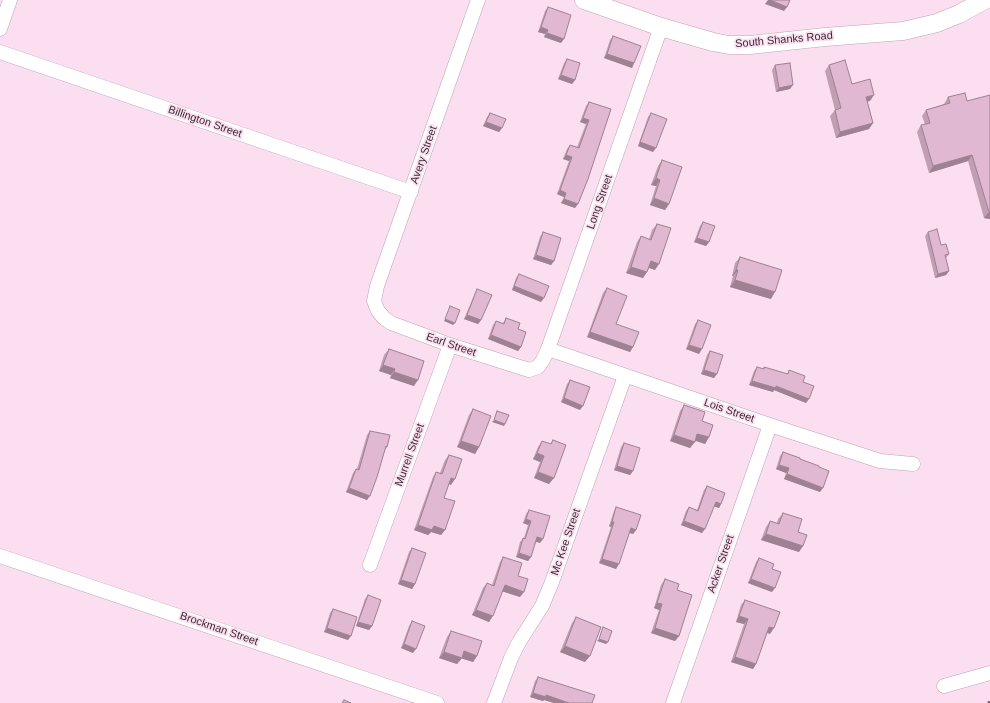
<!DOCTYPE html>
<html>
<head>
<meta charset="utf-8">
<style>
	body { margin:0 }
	canvas { display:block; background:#fbdeef }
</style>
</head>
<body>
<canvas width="990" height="703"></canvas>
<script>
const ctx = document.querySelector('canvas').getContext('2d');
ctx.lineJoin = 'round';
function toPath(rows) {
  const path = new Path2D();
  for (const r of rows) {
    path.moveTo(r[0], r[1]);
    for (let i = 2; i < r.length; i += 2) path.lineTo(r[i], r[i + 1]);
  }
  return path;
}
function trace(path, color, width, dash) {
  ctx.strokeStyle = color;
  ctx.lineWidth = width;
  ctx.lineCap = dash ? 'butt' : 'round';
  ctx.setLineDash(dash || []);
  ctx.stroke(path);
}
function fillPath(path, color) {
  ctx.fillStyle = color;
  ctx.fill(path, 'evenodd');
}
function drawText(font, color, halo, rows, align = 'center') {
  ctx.font = font + ' Helvetica,sans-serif';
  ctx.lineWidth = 3.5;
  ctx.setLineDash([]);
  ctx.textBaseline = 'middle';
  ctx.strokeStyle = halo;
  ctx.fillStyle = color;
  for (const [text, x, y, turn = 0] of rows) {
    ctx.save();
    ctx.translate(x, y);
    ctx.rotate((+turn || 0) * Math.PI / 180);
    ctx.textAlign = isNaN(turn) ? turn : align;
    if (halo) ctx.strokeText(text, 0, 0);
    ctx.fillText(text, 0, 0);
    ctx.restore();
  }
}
const minor = toPath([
	[478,0,377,286,374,301,378,311,384,318,391,323,450,345,529,370,538,367,543,360,548,349,661,27],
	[0,29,10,0],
	[0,52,411,192],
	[548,349,770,425,880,461,913,464],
	[0,556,437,703],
	[370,565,450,345],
	[944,686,990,673],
	[494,703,511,658,519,642,542,606,552,582,625,376],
	[673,703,770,425]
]);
const tertiary = toPath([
	[584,0,661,27,713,42,729,45,750,45,825,37,903,31,937,23,959,14,985,0]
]);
trace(minor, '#bfa3b4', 15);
trace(tertiary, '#bfa3b4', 19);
trace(minor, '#fff', 14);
trace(tertiary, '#fff', 18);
trace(toPath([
	[988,703,990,702]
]), '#685962', 3, [6, 3]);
fillPath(toPath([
	[548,7,561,43,544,37,545,34,538,32,545,11],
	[613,36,634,63,632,68,604,58,610,40],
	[567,59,575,80,572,84,558,79,564,63],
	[775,65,790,89,776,92,772,70],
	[829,65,852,84,870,101,867,101,873,123,869,129,836,138,830,116,835,110,825,71],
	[948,97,967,101,990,219,984,218,968,161,929,173,917,132,921,125,925,124,922,116,926,110,944,104],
	[589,102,611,109,575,208,561,203,564,197,557,194,569,161,563,159,567,149,570,145,577,147,586,124,580,122,586,106],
	[490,113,502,128,499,132,483,126,487,117],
	[651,113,653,152,638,146,648,117],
	[662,160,669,204,665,210,650,205,656,186,651,185,658,166],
	[703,222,709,242,706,246,694,242,700,226],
	[657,224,655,270,649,268,643,278,626,273,637,242,641,236,649,239,652,230],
	[543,232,554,261,551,265,533,259,540,237],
	[928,232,949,254,946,258,949,271,946,275,935,278,925,236],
	[740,257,771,299,730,287,733,276,732,276,735,263],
	[519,274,541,302,512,290,516,278],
	[607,288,616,324,633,347,630,352,587,337,603,293],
	[477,289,481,320,478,324,464,319,475,293],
	[506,318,518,329,521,347,518,351,488,339,493,325,496,321,503,323],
	[698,320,699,354,686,349,695,324],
	[389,349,414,386,390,378,391,375,379,371,384,355],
	[710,351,714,378,701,374,707,355],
	[757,367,763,369,764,367,787,374,789,370,803,382,806,403,774,390,773,392,749,385,754,371],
	[570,380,580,410,561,402,567,384],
	[684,405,702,421,709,437,705,444,695,440,690,448,670,441,680,411],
	[473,409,479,447,475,454,457,447,469,415],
	[370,431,387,447,385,450,367,500,346,492,353,473,356,469,357,469,367,435],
	[553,440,549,484,534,478,540,462,533,459,538,447,542,441,550,444],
	[624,443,633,471,630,475,614,470,621,447],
	[783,452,819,467,820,492,784,479,786,473,776,469,780,456],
	[449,455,451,485,449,484,444,498,445,530,441,535,431,532,428,535,414,530,433,477,436,472,440,473,445,460],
	[707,486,721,504,719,508,714,506,702,533,681,525,686,511,689,507,697,510,704,490],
	[616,507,636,530,633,534,629,533,616,569,599,563,611,527,609,526,614,511],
	[529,510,540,543,536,542,531,557,528,561,516,557,520,542,524,538,528,525,523,523,526,514],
	[783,513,798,532,799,552,761,540,766,527,770,521,777,523,778,519],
	[412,548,415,584,412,589,398,584,409,552],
	[503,557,518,576,520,597,502,591,489,622,472,615,483,588,487,583,492,585,500,562],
	[759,558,772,569,772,592,748,583,756,562],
	[665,579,677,590,679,636,675,641,651,633,659,610,654,608,661,585],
	[368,595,372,626,369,630,356,626,365,599],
	[745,600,770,634,767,633,756,664,753,669,731,662,744,624,736,622,741,605],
	[333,609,348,640,324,632,330,613],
	[576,617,585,662,560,652,572,623],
	[412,621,413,653,401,648,409,626],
	[451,631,477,656,473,662,462,658,457,664,439,658,447,637],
	[538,677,592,703,554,703,544,700,543,701,530,697,535,681]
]), '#c29eb4');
fillPath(toPath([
	[768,0,770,0,787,7,784,11,765,4],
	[541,27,548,30,545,34,538,32],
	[547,33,564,39,561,43,544,37],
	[607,54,634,63,632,68,604,58],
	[561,75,575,80,572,84,558,79],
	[793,85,790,89,776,92,779,88],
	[874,95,870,101,862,103,866,97],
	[583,118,589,120,586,124,580,122],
	[486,122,502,128,499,132,483,126],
	[873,123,869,129,836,138,840,132],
	[640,142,656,148,653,152,638,146],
	[566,155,572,157,569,161,563,159],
	[972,155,968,161,929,173,933,166],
	[656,178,660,180,656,186,651,185],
	[560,190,566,193,564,197,557,194],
	[654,198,669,204,665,210,650,205],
	[564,199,578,204,575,208,561,203],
	[989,212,990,212,990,219,984,218],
	[697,238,709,242,706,246,694,242],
	[536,255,554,261,551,265,533,259],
	[651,261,659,264,655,270,647,267],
	[631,267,647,272,643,278,626,273],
	[736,270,738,270,733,276,732,276],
	[949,271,946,275,935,278,938,274],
	[735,280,775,292,771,299,730,287],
	[514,286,544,298,541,302,512,290],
	[467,315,481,320,478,324,464,319],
	[445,319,455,323,453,325,444,321],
	[590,332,633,347,630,352,587,337],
	[491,335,521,347,518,351,488,339],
	[689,345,702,349,699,354,686,349],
	[383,365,395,369,391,375,379,371],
	[704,370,717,374,714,378,701,374],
	[394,372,418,380,414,386,390,378],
	[752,381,776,386,809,399,806,403,774,390,773,392,749,385],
	[564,398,583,406,580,410,561,402],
	[494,420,505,424,504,426,492,422],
	[697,434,709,437,705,444,693,440],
	[674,435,695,442,690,448,670,441],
	[461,441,479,447,475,454,457,447],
	[537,453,544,456,540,462,533,459],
	[779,465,789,468,786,473,776,469],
	[617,466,633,471,630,475,614,470],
	[538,472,554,478,549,484,534,478],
	[787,474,823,488,820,492,784,479],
	[451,478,455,479,451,485,447,483],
	[349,488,370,496,367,500,346,492],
	[716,502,721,504,719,508,713,506],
	[526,519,531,521,528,525,523,523],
	[684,521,705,529,702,533,681,525],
	[612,522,614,522,611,527,609,526],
	[418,525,434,526,445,530,441,535,431,532,428,535,414,530],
	[631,528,636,530,633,534,628,532],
	[766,534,803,546,799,552,761,540],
	[537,537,543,539,540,543,535,541],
	[519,553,531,557,528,561,516,557],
	[602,559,619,564,616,569,599,563],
	[751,579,775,588,772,592,748,583],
	[401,580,415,584,412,589,398,584],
	[505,585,524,592,520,597,501,591],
	[657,603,662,604,659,610,654,608],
	[476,610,493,616,489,622,472,615],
	[739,616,748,619,744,624,736,622],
	[358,622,372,626,369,630,356,626],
	[769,627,774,628,770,634,766,632],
	[327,628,351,636,348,640,324,632],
	[655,628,679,636,675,641,651,633],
	[599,639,608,642,606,644,597,641],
	[404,644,416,649,413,653,401,648],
	[565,646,590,656,585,662,560,652],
	[464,651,477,656,473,662,460,658],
	[444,652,462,658,457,664,439,658],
	[735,657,756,664,753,669,731,662],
	[533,693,546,695,569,703,554,703,544,700,543,701,530,697]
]), '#9e8192');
const building = toPath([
	[770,0,790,0,787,7,770,0],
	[548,7,571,15,564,39,547,33,548,30,541,27,548,7],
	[613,36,641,46,634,63,607,54,613,36],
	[567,59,580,63,575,80,561,75,567,59],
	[845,60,852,84,870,79,874,95,866,97,873,123,840,132,835,110,841,108,829,65,845,60],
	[790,63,793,85,779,88,775,65,790,63],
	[965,93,967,101,990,95,990,212,989,212,972,155,933,166,921,125,930,123,926,110,950,103,948,97,965,93],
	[589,102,611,109,588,179,578,204,564,199,566,193,560,190,572,157,566,155,570,145,579,148,589,120,583,118,589,102],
	[490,113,506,119,502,128,486,122,490,113],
	[651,113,667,119,656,148,640,142,651,113],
	[662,160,682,167,669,204,654,198,660,180,656,178,662,160],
	[703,222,715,226,709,242,697,238,703,222],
	[657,224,671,228,659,264,651,261,647,272,631,267,641,236,651,240,657,224],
	[937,229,941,245,946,244,949,254,945,255,949,271,938,274,928,232,937,229],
	[543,232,561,238,554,261,536,255,543,232],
	[740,257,782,270,775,292,735,280,738,270,736,270,740,257],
	[519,274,549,286,544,298,514,286,519,274],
	[607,288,627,296,616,324,639,332,633,347,590,332,607,288],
	[477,289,492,295,481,320,467,315,477,289],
	[450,306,460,310,455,323,445,319,450,306],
	[506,318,520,323,518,329,526,332,521,347,491,335,496,321,504,324,506,318],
	[698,320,711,325,702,349,689,345,698,320],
	[389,349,424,361,418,380,394,372,395,369,383,365,389,349],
	[710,351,723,355,717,374,704,370,710,351],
	[757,367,764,369,764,367,788,374,789,370,805,376,803,382,814,386,809,399,776,386,776,388,752,381,757,367],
	[570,380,590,387,583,406,564,398,570,380],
	[684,405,705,412,702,421,713,425,709,437,697,434,695,442,674,435,684,405],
	[473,409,491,416,479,447,461,441,473,409],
	[497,411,509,415,505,424,494,420,497,411],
	[370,431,390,435,387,447,386,446,377,477,370,496,349,488,356,469,359,470,370,431],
	[553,440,566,445,554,478,538,472,544,456,537,453,542,441,551,444,553,440],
	[624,443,640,448,633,471,617,466,624,443],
	[783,452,800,458,800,459,819,466,819,467,829,471,823,488,787,474,789,468,779,465,783,452],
	[449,455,462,459,455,479,451,478,444,498,455,501,445,530,434,526,432,530,418,525,436,472,442,474,449,455],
	[707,486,725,493,721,504,716,502,705,529,684,521,689,507,698,511,707,486],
	[616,507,641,515,636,530,631,528,619,564,602,559,614,522,612,522,616,507],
	[529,510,550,516,543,539,537,537,531,557,519,553,523,538,525,539,531,521,526,519,529,510],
	[783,513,802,519,798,532,807,535,803,546,766,534,770,521,779,524,783,513],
	[412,548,426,553,415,584,401,580,412,548],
	[503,557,522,563,518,576,528,579,524,592,505,585,493,616,476,610,487,583,494,586,503,557],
	[759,558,774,564,772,569,781,572,775,588,751,579,759,558],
	[665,579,679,584,677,590,692,595,679,636,655,628,662,604,657,603,665,579],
	[368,595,381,600,372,626,358,622,368,595],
	[745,600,780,612,774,628,769,627,756,664,735,657,748,619,739,616,745,600],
	[333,609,357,617,351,636,327,628,333,609],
	[576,617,601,627,590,656,565,646,576,617],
	[412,621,425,626,416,649,404,644,412,621],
	[603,627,612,631,608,642,599,639,603,627],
	[451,631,482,641,477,656,464,651,462,658,444,652,451,631],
	[538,677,595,695,592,703,569,703,546,695,546,697,533,693,538,677],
	[344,700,351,703,342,703,344,700]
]);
fillPath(building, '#e1b8d1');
trace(building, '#9e8192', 1);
drawText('11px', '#372c33', '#fbdeef', [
	["South Shanks Road",784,40,-5],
	["Billington Street",205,122,19],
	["Avery Street",424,155,-71],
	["Long Street",600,202,-71],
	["Earl Street",451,345,19],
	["Lois Street",729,411,19],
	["Murrell Street",410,455,-70],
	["Mc Kee Street",566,542,-71],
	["Acker Street",721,564,-71],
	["Brockman Street",219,629,19]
]);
</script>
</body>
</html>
